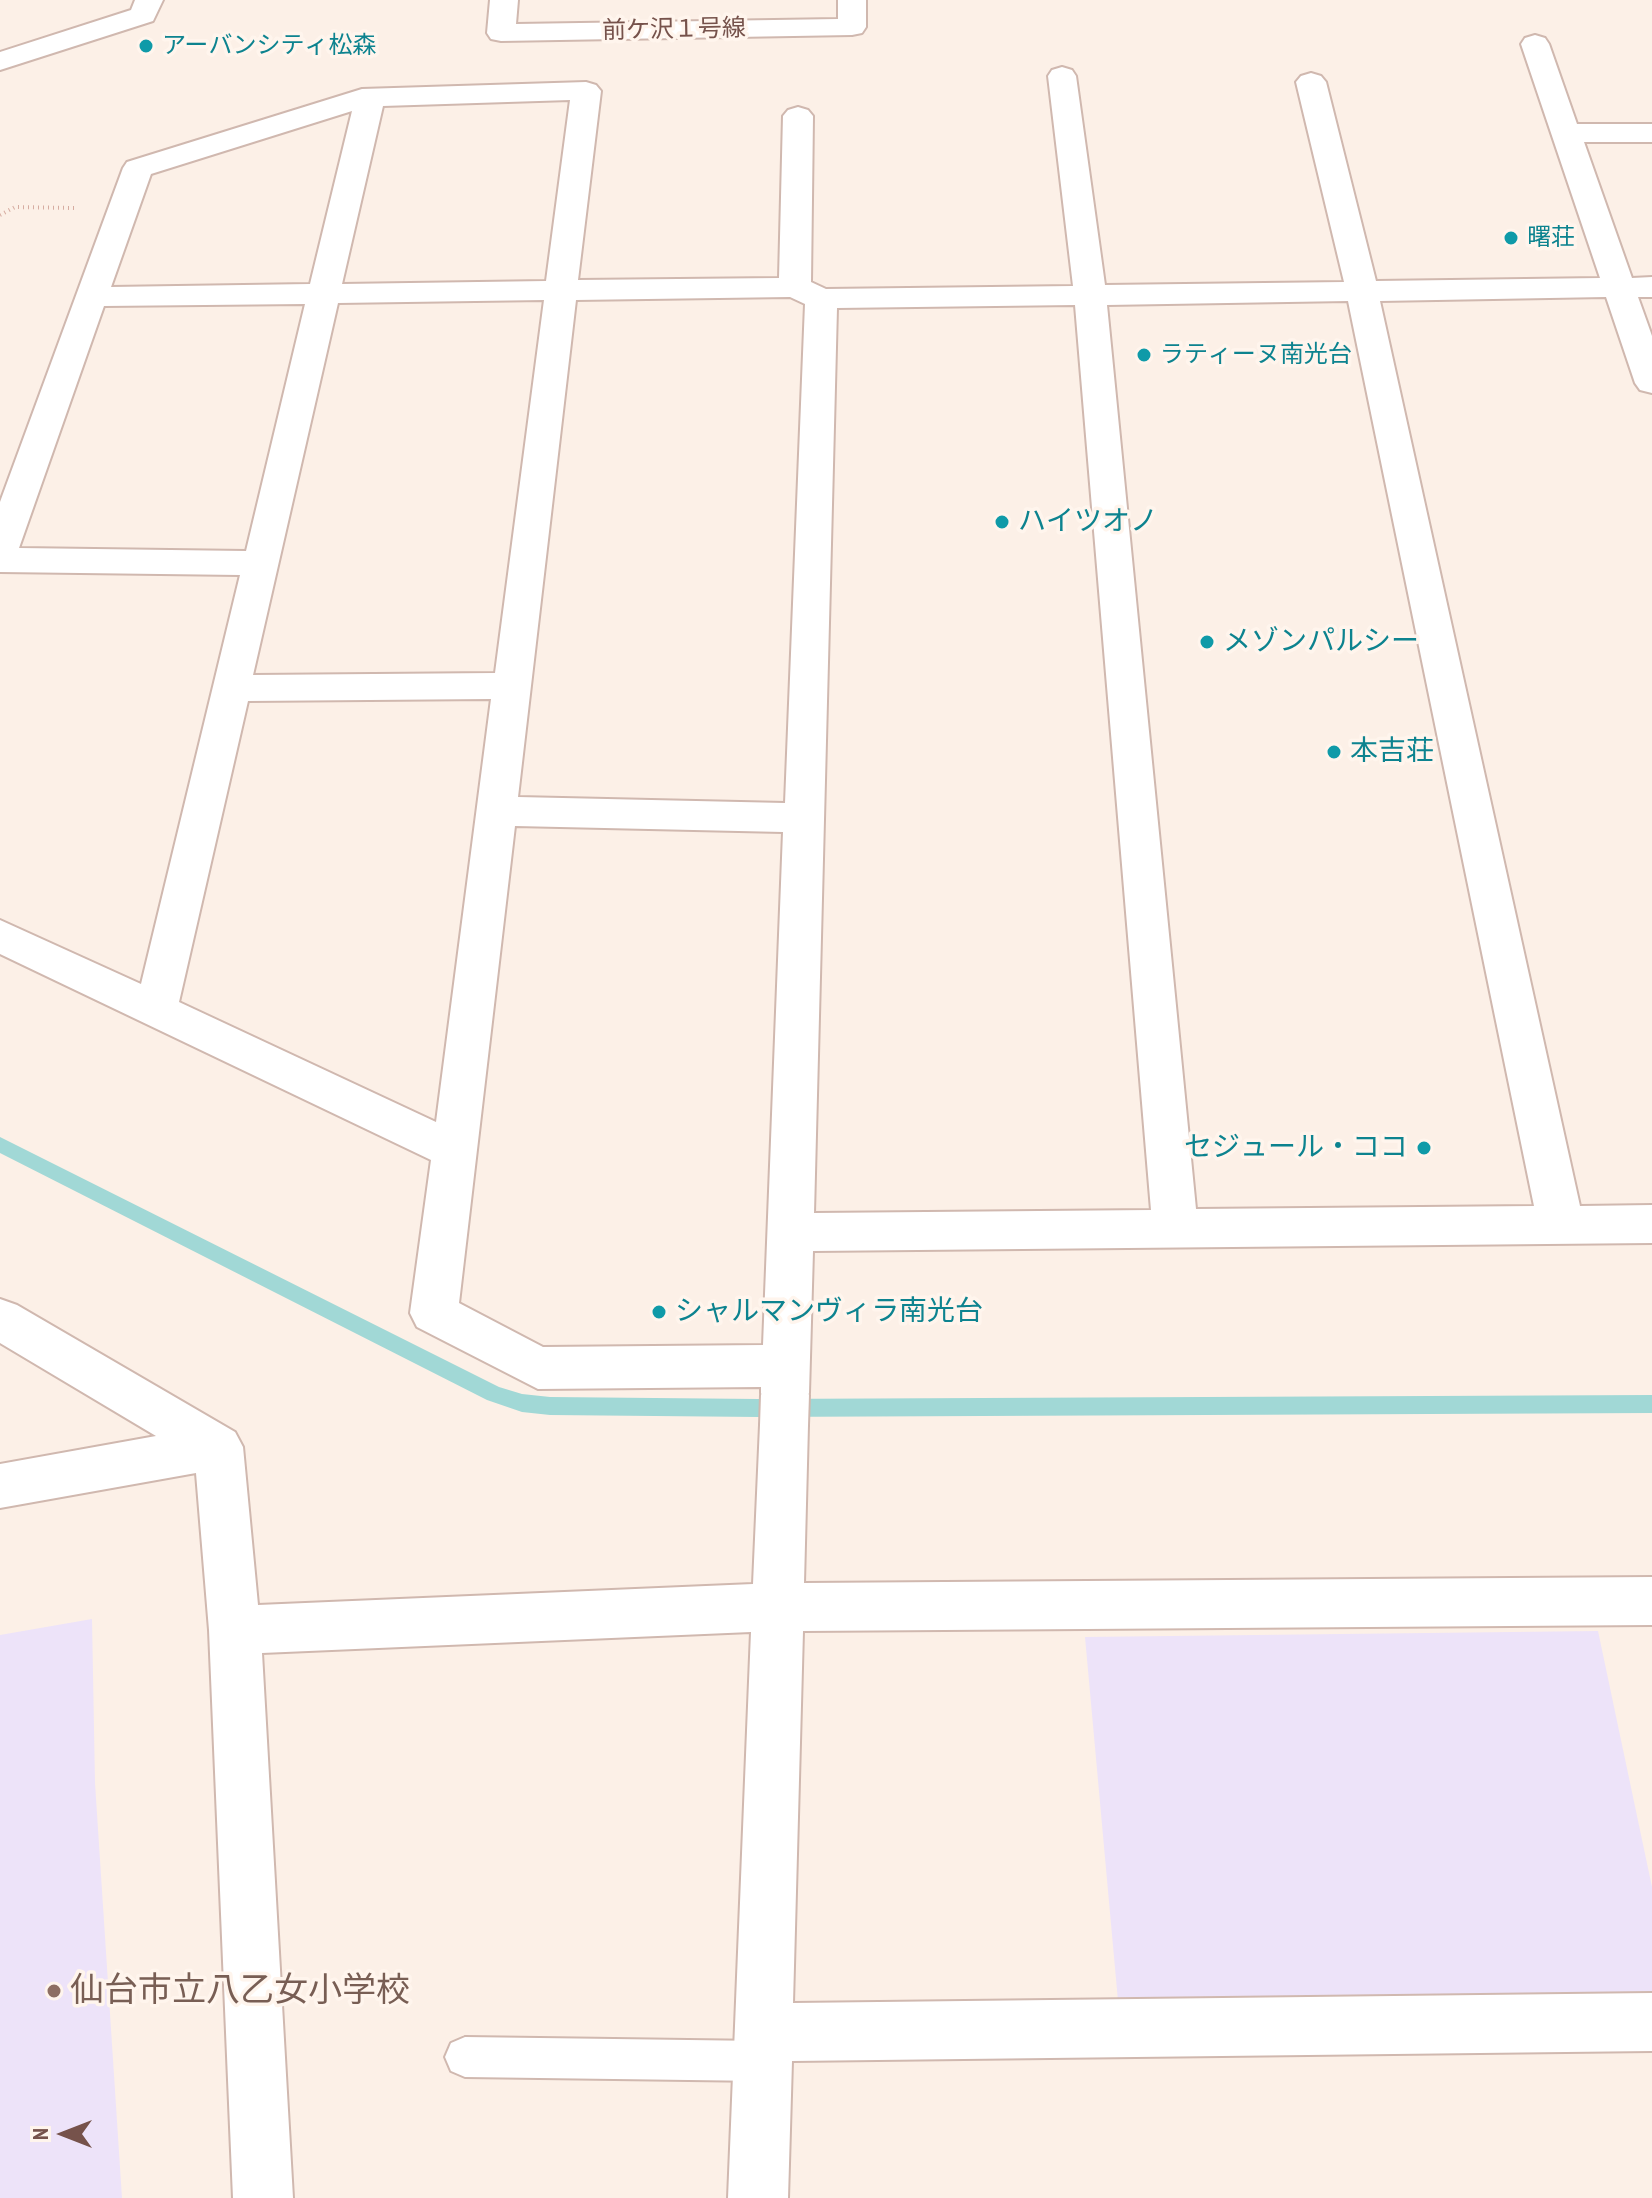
<!DOCTYPE html>
<html>
<head>
<meta charset="utf-8">
<style>
	body { margin:0 }
	#map { position:relative; width:1652px; height:2198px; overflow:hidden; background:#fcf0e7; font-family:"PT Sans Narrow",sans-serif }
	canvas { display:block }
	.north { position:absolute; left:24px; top:2094px; width:80px; height:80px; -webkit-text-stroke:6px #fff5ed; paint-order:stroke; rotate:270deg; font-size:22px; font-weight:700; line-height:32px; text-align:center; color:#76524b }
	.north::after { content:''; display:block; margin:auto; width:28px; height:36px; background:#76524b; clip-path:polygon(50% 0,100% 100%,50% 72%,0 100%) }
</style>
</head>
<body>
<div id="map">
<canvas width="1652" height="2198"></canvas>
<div class="north">N</div>
</div>
<script>
const ctx = document.querySelector('canvas').getContext('2d');
ctx.lineJoin = 'round';
function fillPath(path, color) {
  ctx.fillStyle = color;
  ctx.fill(path, 'evenodd');
}
function toPath(rows) {
  const path = new Path2D();
  for (const r of rows) {
    path.moveTo(r[0], r[1]);
    for (let i = 2; i < r.length; i += 2) path.lineTo(r[i], r[i + 1]);
  }
  return path;
}
function trace(path, color, width, dash) {
  ctx.strokeStyle = color;
  ctx.lineWidth = width;
  ctx.lineCap = dash ? 'butt' : 'round';
  ctx.setLineDash(dash || []);
  ctx.stroke(path);
}
function drawText(font, color, halo, rows, align = 'center') {
  ctx.font = font + ' "PT Sans Narrow","Noto Sans JP",sans-serif';
  ctx.lineWidth = 7;
  ctx.setLineDash([]);
  ctx.textBaseline = 'middle';
  ctx.strokeStyle = halo;
  ctx.fillStyle = color;
  for (const [text, x, y, turn = 0] of rows) {
    ctx.save();
    ctx.translate(x, y);
    ctx.rotate((+turn || 0) * Math.PI / 180);
    ctx.textAlign = isNaN(turn) ? turn : align;
    if (halo) ctx.strokeText(text, 0, 0);
    ctx.fillText(text, 0, 0);
    ctx.restore();
  }
}
fillPath(toPath([
	[92,1619,95,1783,122,2198,0,2198,0,1635],
	[1598,1631,1652,1887,1652,2000,1119,2012,1085,1637]
]), '#ede3f9');
fillPath(toPath([
	[0,1137,499,1387,522,1394,550,1397,759,1399,1652,1395,1652,1413,759,1417,550,1415,522,1412,487,1400,0,1153,0,1137]
]), '#a1d8d6');
const service = toPath([
	[465,2037,763,2041,777,2047,783,2061,777,2075,763,2081,465,2077,451,2071,445,2057,451,2043,465,2037]
]);
const minor = toPath([
	[135,0,163,0,153,21,0,70,0,52,131,10,135,0],
	[490,0,518,0,516,24,838,19,838,0,866,0,866,27,862,33,852,35,501,41,491,39,487,33,490,0],
	[1535,35,1545,38,1549,44,1577,124,1652,124,1652,142,1584,142,1632,278,1652,277,1652,297,1638,297,1652,336,1652,393,1640,390,1635,383,1606,297,1380,301,1580,1206,1652,1205,1652,1243,813,1251,809,1393,799,1409,808,1425,804,1583,1652,1577,1652,1625,803,1631,793,2003,1652,1993,1652,2051,792,2061,788,2198,728,2198,751,1632,262,1653,293,2198,233,2198,209,1630,196,1473,0,1508,0,1464,156,1436,0,1343,0,1299,17,1305,235,1432,243,1447,258,1605,753,1584,760,1425,770,1409,761,1393,761,1387,538,1389,417,1327,410,1313,431,1160,0,954,0,920,141,984,240,575,0,572,0,502,123,168,127,162,362,89,586,82,596,85,601,91,578,280,779,278,783,116,788,110,798,107,808,110,813,116,811,282,826,289,1073,286,1048,76,1052,70,1062,67,1072,70,1076,76,1105,285,1344,282,1296,82,1301,76,1311,73,1321,76,1326,82,1376,281,1600,278,1521,44,1525,38,1535,35],
	[570,100,546,281,342,284,383,106,570,100],
	[352,111,310,284,111,287,151,174,352,111],
	[790,297,805,304,785,803,518,797,576,300,790,297],
	[544,300,495,673,253,675,338,303,544,300],
	[1348,301,1534,1206,1196,1209,1107,305,1348,301],
	[305,304,246,551,19,548,104,306,305,304],
	[1075,305,1151,1210,814,1213,837,308,1075,305],
	[491,699,436,1122,179,1002,248,701,491,699],
	[515,826,783,832,763,1345,543,1347,459,1303,515,826]
]);
const tertiary = toPath([
	[785,1374,802,1380,809,1395,808,1425,801,1440,784,1447,767,1440,760,1425,761,1395,768,1380,785,1374]
]);
trace(service, '#d0b8af', 4);
trace(minor, '#d0b8af', 4);
trace(tertiary, '#d0b8af', 4);
trace(toPath([
	[0,215,15,207,75,208]
]), '#d6aca1', 4, [1, 4]);
fillPath(service, '#fff');
fillPath(minor, '#fff');
fillPath(tertiary, '#fff');
for (const [x, y, r, color] of [
	[146,46,8,"#0f9aa8"],
	[1511,238,8,"#0f9aa8"],
	[1144,355,8,"#0f9aa8"],
	[1002,522,8,"#0f9aa8"],
	[1207,642,8,"#0f9aa8"],
	[1334,752,8,"#0f9aa8"],
	[1424,1148,8,"#0f9aa8"],
	[659,1312,8,"#0f9aa8"],
	[54,1991,8,"#8d6e63"]
]) {
  const dot = new Path2D();
  dot.arc(x, y, r, 0, 2 * Math.PI);
  ctx.fillStyle = color;
  ctx.fill(dot);
  trace(dot, '#fff5ed', 3);
}
drawText('24px', '#76524b', '#fff5ed', [
	["前ケ沢１号線",674,30,-1]
]);
drawText('24px', '#0d838f', '#fff5ed', [
	["アーバンシティ松森",162,46],
	["曙荘",1527,238],
	["ラティーヌ南光台",1160,355]
], 'left');
drawText('28px', '#0d838f', '#fff5ed', [
	["ハイツオノ",1018,522],
	["メゾンパルシー",1223,642],
	["本吉荘",1350,752],
	["セジュール・ココ",1408,1148,"right"],
	["シャルマンヴィラ南光台",675,1312]
], 'left');
drawText('34px', '#785e54', '#fff5ed', [
	["仙台市立八乙女小学校",70,1991]
], 'left');
</script>
</body>
</html>
